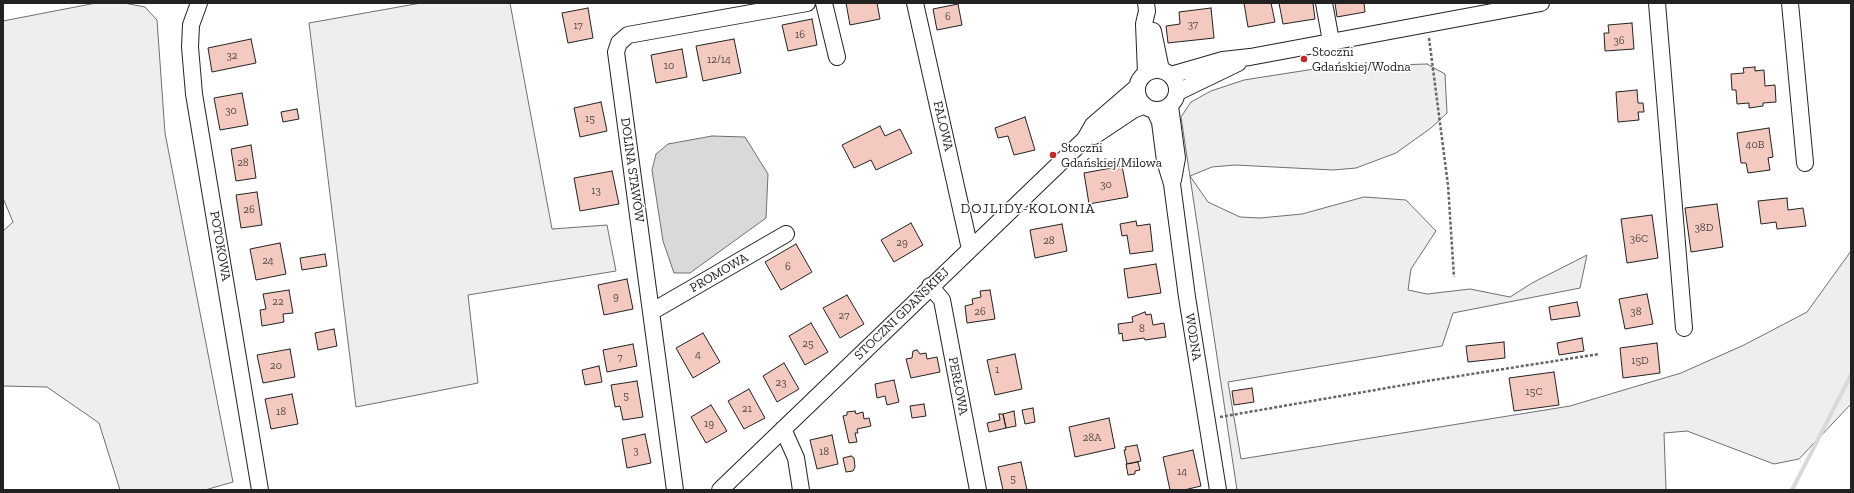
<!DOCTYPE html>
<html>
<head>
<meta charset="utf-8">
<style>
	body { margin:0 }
	#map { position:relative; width:1854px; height:493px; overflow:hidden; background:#fff; font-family:"Zilla Slab",serif }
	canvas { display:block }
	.frame { position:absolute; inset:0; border:4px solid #222; pointer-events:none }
</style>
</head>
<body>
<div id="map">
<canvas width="1854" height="493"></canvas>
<div class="frame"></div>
</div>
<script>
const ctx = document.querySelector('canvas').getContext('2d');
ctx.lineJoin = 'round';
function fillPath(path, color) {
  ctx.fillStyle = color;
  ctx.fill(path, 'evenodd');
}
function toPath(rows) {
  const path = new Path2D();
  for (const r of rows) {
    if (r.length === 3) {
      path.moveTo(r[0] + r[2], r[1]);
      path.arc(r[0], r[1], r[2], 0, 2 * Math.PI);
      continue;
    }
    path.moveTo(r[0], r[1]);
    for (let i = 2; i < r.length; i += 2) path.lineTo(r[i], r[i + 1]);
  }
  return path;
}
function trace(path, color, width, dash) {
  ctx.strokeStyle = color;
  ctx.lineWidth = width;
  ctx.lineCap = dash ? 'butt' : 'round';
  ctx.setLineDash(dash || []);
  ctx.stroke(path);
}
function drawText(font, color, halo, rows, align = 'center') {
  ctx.font = font + ' "Zilla Slab",serif';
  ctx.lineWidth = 3;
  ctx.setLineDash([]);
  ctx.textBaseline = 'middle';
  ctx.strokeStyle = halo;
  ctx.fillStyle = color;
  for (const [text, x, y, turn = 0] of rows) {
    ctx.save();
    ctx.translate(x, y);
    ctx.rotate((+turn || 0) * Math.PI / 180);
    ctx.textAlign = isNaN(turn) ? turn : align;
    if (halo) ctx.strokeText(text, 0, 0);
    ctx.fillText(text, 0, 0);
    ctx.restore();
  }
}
const green = toPath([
	[96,3,124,3,145,7,157,20,165,133,233,482,205,490,120,490,99,423,47,387,3,386,3,231,13,222,3,198,3,21,96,3],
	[421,3,510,3,552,229,607,225,616,271,468,295,478,383,356,407,309,23,421,3],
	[1427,64,1445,74,1447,113,1431,128,1396,153,1356,168,1333,170,1235,165,1212,167,1190,176,1208,202,1240,217,1260,218,1302,214,1364,197,1406,200,1436,231,1411,269,1408,290,1427,294,1470,289,1510,297,1532,283,1587,255,1580,288,1453,313,1442,346,1228,382,1241,459,1570,406,1681,373,1744,345,1807,312,1851,251,1851,404,1799,459,1774,464,1687,431,1664,433,1666,490,1237,490,1181,117,1191,102,1211,91,1244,80,1327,67,1427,64]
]);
fillPath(green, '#eee');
trace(green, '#6f6f6f', 1);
const water = toPath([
	[712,136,745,137,768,174,766,218,690,273,674,273,663,241,652,170,656,154,668,144,712,136]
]);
fillPath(water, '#d9d9d9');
trace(water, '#6f6f6f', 1);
trace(toPath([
	[1792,490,1851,375]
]), '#d9d9d9', 4);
const building = toPath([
	[846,3,877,3,880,19,850,25,846,3],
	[1244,3,1271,3,1275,22,1248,27,1244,3],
	[1279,3,1313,3,1315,19,1283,24,1279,3],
	[1335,3,1364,3,1365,12,1337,17,1335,3],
	[958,4,962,25,937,30,933,9,958,4],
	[588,8,593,38,568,43,562,13,588,8],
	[1211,8,1214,38,1168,43,1166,26,1180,24,1179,12,1211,8],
	[812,19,817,45,788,51,782,25,812,19],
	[1632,23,1634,49,1605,51,1604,33,1609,33,1608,25,1632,23],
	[251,39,256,63,212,72,208,48,251,39],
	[734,39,741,73,703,81,696,46,734,39],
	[682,49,687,77,656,83,651,55,682,49],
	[1755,67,1755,71,1764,70,1765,86,1775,85,1776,102,1763,103,1763,106,1749,108,1749,103,1737,104,1736,90,1732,90,1731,74,1744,73,1743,68,1755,67],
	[1637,90,1638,103,1643,103,1644,112,1638,112,1639,120,1618,122,1616,92,1637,90],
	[242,93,248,125,220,130,214,98,242,93],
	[601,102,607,131,580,137,574,108,601,102],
	[297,109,299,119,283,122,281,112,297,109],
	[1025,117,1035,150,1014,155,1008,136,998,138,995,128,1025,117],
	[880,126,885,136,900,129,912,153,876,170,871,160,854,168,842,145,880,126],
	[1769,128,1773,157,1768,158,1770,170,1748,173,1746,163,1741,163,1737,133,1769,128],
	[251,145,256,178,236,181,231,149,251,145],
	[1122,166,1128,197,1089,204,1084,173,1122,166],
	[612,171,619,204,580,211,574,178,612,171],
	[257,192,262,225,241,228,236,195,257,192],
	[1787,198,1788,210,1803,208,1806,226,1777,229,1776,222,1761,224,1758,201,1787,198],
	[1717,204,1723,247,1691,252,1685,208,1717,204],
	[1652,215,1658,258,1627,263,1621,219,1652,215],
	[1136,221,1137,226,1150,224,1153,251,1130,254,1127,235,1122,236,1120,224,1136,221],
	[911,223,923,245,894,262,881,240,911,223],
	[1062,224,1067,251,1035,258,1030,230,1062,224],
	[280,243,286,274,256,280,250,249,280,243],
	[796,244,812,272,781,290,765,262,796,244],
	[325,254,327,266,302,270,300,258,325,254],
	[1156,264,1161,293,1128,298,1124,269,1156,264],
	[627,279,633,309,604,315,598,285,627,279],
	[289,290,293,313,283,314,284,322,262,326,260,310,266,309,263,294,289,290],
	[990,290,995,319,967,323,965,306,973,304,972,299,981,297,980,291,990,290],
	[1647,294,1653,324,1625,329,1619,299,1647,294],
	[847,295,864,324,840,338,823,308,847,295],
	[1577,302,1580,316,1551,320,1549,307,1577,302],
	[1145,312,1146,315,1151,314,1153,325,1164,323,1166,337,1145,340,1144,338,1123,341,1122,333,1119,334,1118,324,1133,322,1132,317,1145,312],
	[811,323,828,352,805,365,789,336,811,323],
	[334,329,337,346,318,350,315,333,334,329],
	[703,333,720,362,693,378,676,348,703,333],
	[1582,338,1584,351,1559,355,1557,343,1582,338],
	[1504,342,1505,358,1468,362,1466,346,1504,342],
	[1657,343,1660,373,1623,378,1620,348,1657,343],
	[633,344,637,366,607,372,603,350,633,344],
	[290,349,295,377,263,383,257,355,290,349],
	[917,350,920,354,926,353,927,359,937,357,940,372,911,378,906,359,912,358,913,351,917,350],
	[1015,354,1022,389,995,395,987,360,1015,354],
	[784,363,799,389,777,402,763,376,784,363],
	[599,366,602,382,585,385,582,370,599,366],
	[1554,372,1559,405,1514,411,1509,378,1554,372],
	[894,380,899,402,887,405,885,396,877,398,875,384,894,380],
	[637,381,643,417,623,420,620,406,615,407,611,385,637,381],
	[1252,388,1254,402,1234,405,1232,391,1252,388],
	[749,389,765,418,744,429,728,401,749,389],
	[292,394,298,424,271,429,265,399,292,394],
	[924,404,926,416,912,418,910,406,924,404],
	[711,405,727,431,706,443,691,417,711,405],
	[1033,408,1035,422,1025,424,1022,410,1033,408],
	[855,411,856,414,863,412,864,419,869,418,871,426,857,429,858,433,855,433,857,442,849,443,843,416,847,415,847,412,855,411],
	[1014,411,1016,426,1006,428,1003,414,1014,411],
	[999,414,1003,414,1006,428,989,432,987,423,1000,420,999,414],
	[1109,418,1115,448,1075,457,1069,427,1109,418],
	[645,434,651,463,627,468,622,439,645,434],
	[832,435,838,464,817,469,810,440,832,435],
	[1137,445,1141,461,1127,464,1124,450,1126,450,1125,447,1137,445],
	[1193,450,1201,486,1184,490,1170,490,1163,457,1193,450],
	[851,456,854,458,855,467,853,471,846,472,843,458,851,456],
	[1021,462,1027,490,1003,490,998,467,1021,462],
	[1138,462,1140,470,1135,471,1135,474,1128,475,1126,464,1138,462]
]);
fillPath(building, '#f3c9c0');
trace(building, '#222', 1);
const minor = toPath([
	[199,3,191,25,190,47,194,94,260,490],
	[824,3,837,57],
	[915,3,970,249],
	[1146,3,1147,11,1144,24,1146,73],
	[1324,3,1331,41],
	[1657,3,1684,328],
	[1790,3,1805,163],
	[1153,31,1161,70],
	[1157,90,20],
	[1171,75,1223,60,1250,57,1541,3],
	[1178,92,1238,63],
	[1170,106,1177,158,1173,180],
	[1155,111,1160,122,1165,161,1172,184,1187,297,1218,490],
	[1094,136,1133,110,1143,106],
	[930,286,942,300,978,490],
	[651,312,786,234],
	[783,429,796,458,801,490],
	[675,490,616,52,619,43,628,35,807,3],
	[720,490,1085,139,1093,125,1137,87]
]);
trace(minor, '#222', 18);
trace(toPath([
	[1429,38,1448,185,1454,277],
	[1220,417,1421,382,1599,354]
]), '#646464', 2.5, [3, 2]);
trace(minor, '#fff', 16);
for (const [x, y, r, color] of [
	[1304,59,4,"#c62828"],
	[1053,155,4,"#c62828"]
]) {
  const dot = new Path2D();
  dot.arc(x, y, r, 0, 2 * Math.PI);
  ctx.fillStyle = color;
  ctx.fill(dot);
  trace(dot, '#fff', 1.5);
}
drawText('11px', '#564c4a', null, [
	["6",948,17],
	["37",1193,25],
	["17",578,26],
	["16",800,35],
	["36",1619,41],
	["32",232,56],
	["12/14",719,60],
	["10",669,66],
	["30",231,111],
	["15",590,119],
	["40B",1755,145],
	["28",243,163],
	["30",1106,185],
	["13",596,191],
	["26",249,210],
	["38D",1704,228],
	["36C",1639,239],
	["28",1049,241],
	["29",902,243],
	["24",268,261],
	["6",788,267],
	["9",616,297],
	["22",278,302],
	["26",980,312],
	["38",1636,312],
	["27",844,316],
	["8",1142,329],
	["25",808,344],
	["4",698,355],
	["7",620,358],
	["15D",1640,361],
	["20",276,366],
	["1",997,370],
	["23",781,383],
	["15C",1534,392],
	["5",626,396],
	["21",747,409],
	["18",281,412],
	["19",709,424],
	["28A",1092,438],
	["3",636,451],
	["18",824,452],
	["14",1182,472],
	["5",1013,479]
]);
drawText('13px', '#222', '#fff', [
	["Stoczni",1312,52],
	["Gdańskiej/Wodna",1312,67],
	["Stoczni",1061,148],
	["Gdańskiej/Milowa",1061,163]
], 'left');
drawText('13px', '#222', '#fff', [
	["FALOWA",943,126,77],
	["DOLINA STAWÓW",632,170,82],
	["POTOKOWA",220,246,80],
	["PROMOWA",719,273,-30],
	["STOCZNI GDAŃSKIEJ",902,314,-44],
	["WODNA",1193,337,81],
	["PERŁOWA",958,386,79]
]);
ctx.letterSpacing = '1px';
drawText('14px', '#222', '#fff', [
	["DOJLIDY-KOLONIA",1028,209]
]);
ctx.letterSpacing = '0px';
</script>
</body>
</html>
